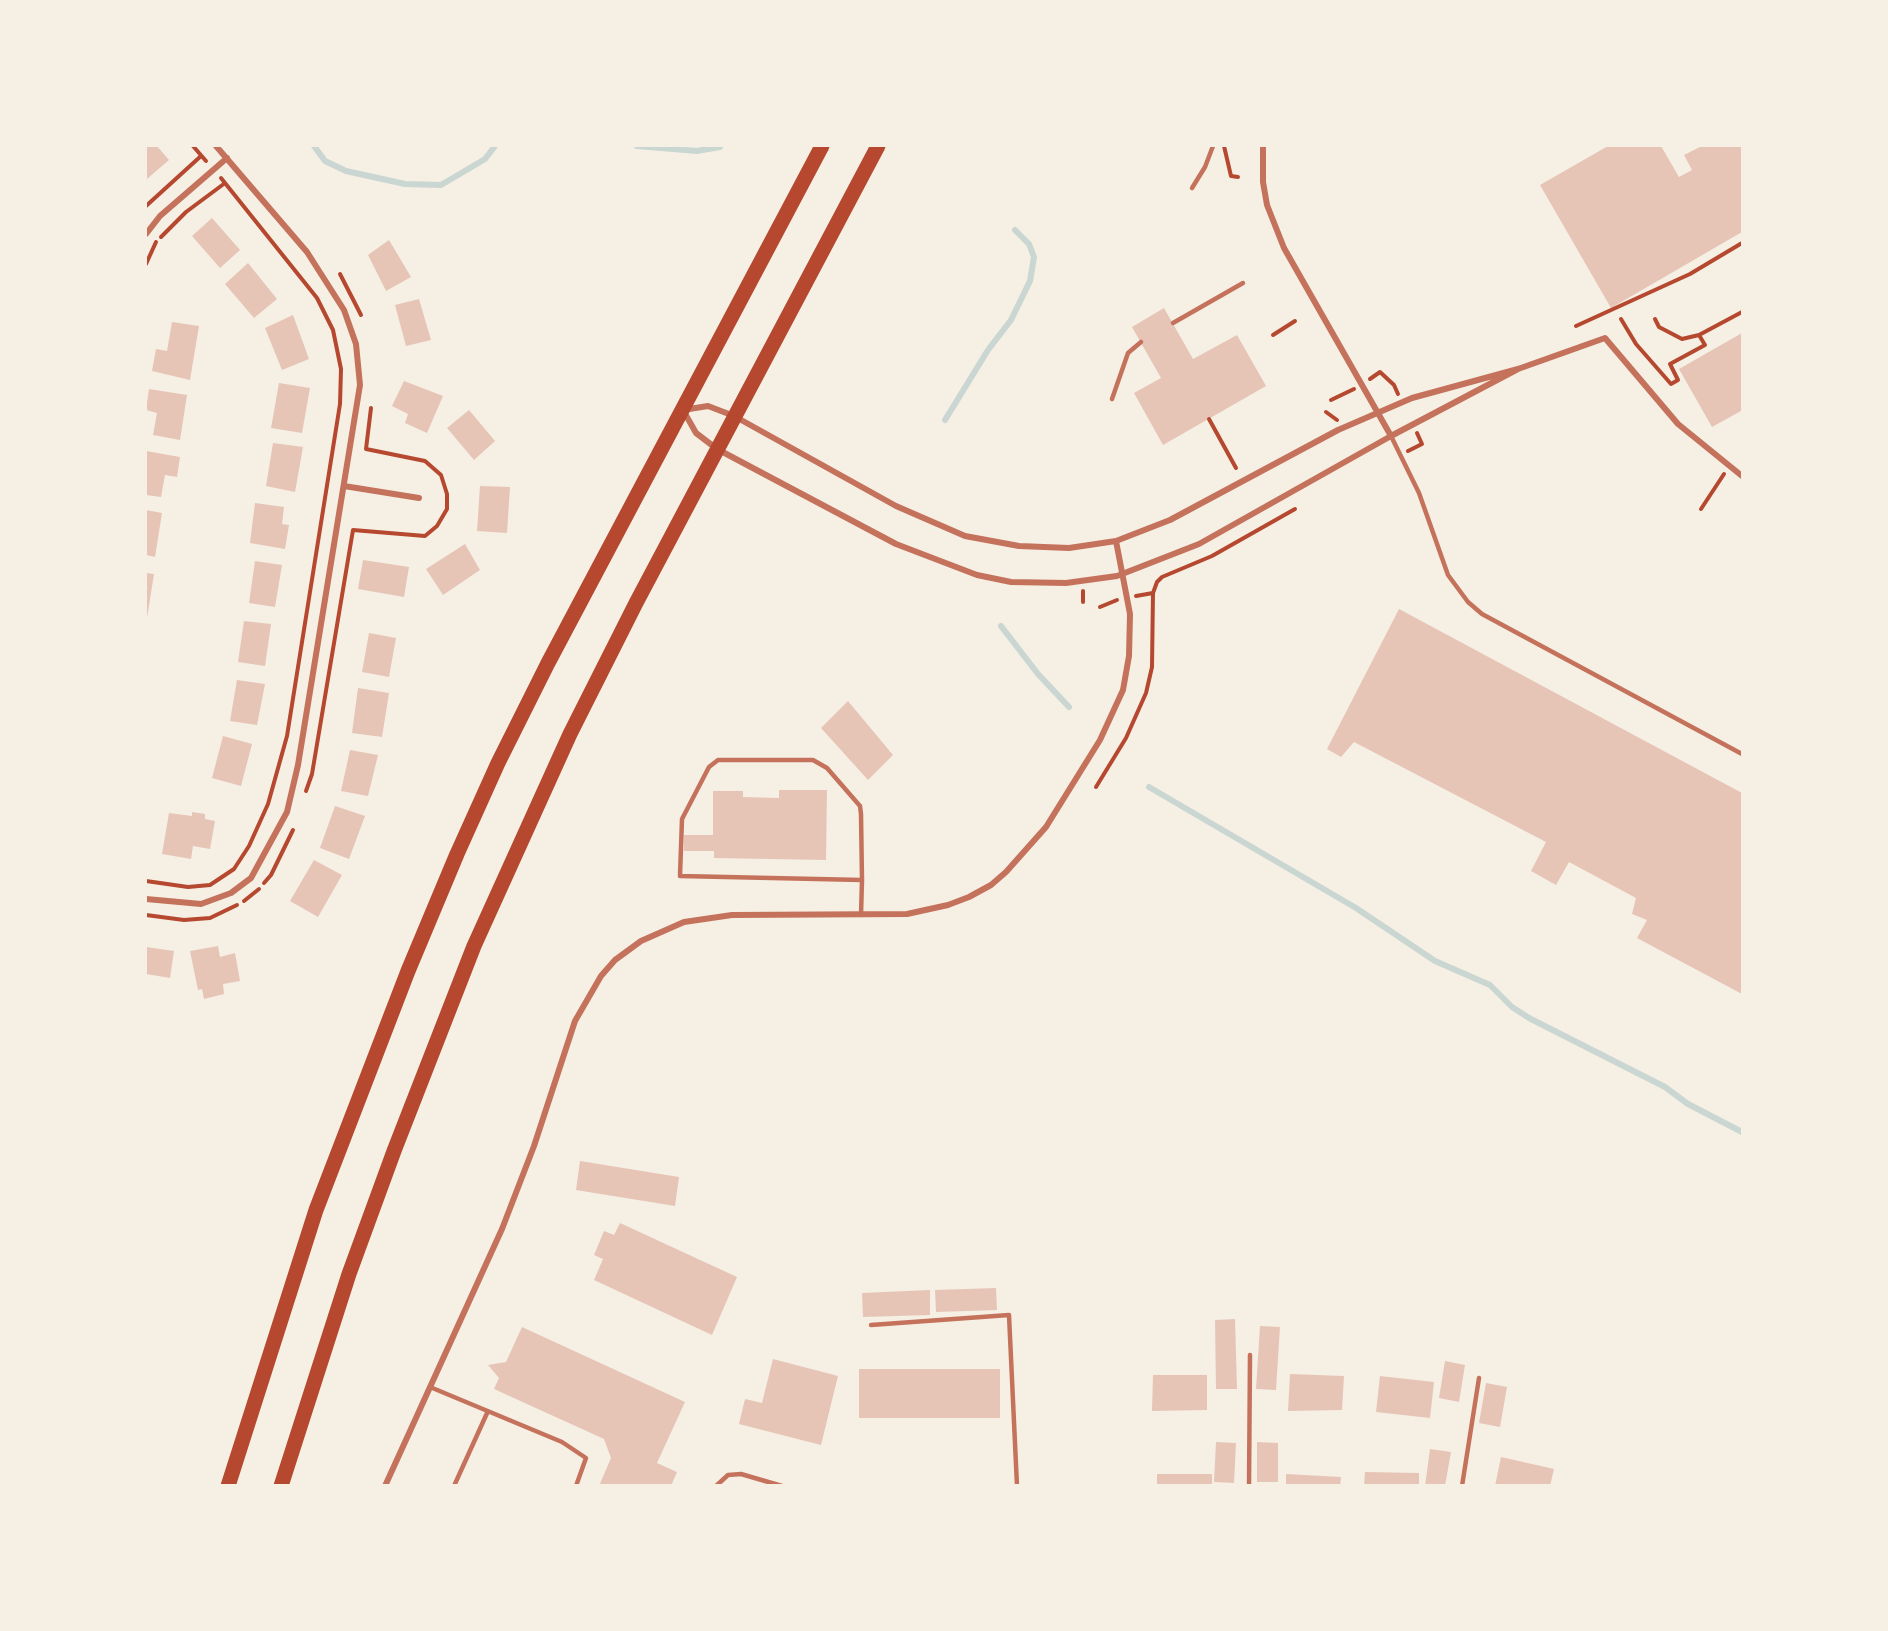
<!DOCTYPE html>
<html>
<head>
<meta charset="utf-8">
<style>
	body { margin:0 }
	#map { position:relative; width:1888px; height:1631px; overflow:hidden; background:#f6efe4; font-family:Bitter,serif }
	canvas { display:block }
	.frame { position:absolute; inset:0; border:147px solid #f6efe4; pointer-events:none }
</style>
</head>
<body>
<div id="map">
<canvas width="1888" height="1631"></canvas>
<div class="frame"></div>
</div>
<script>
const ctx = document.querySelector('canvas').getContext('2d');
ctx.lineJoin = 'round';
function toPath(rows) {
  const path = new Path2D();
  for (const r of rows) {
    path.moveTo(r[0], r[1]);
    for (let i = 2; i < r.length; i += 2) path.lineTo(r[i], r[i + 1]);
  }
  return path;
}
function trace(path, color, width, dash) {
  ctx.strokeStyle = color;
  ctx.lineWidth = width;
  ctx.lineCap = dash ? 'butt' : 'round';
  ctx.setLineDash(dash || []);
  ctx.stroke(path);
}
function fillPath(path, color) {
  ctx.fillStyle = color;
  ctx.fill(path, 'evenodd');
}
trace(toPath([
	[314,146,325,161,346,171,405,184,441,185,485,159,495,146],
	[637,146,697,151,720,147],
	[945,420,988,350,1011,320,1030,281,1034,257,1029,244,1015,230],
	[1001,626,1038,674,1069,707],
	[1149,787,1356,908,1435,961,1490,985,1512,1007,1529,1018,1665,1087,1688,1104,1742,1132]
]), '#c9d6d2', 6);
fillPath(toPath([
	[146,146,157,146,169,160,147,179],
	[1608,146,1661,146,1679,177,1692,170,1684,155,1702,146,1742,146,1742,232,1611,308,1540,185],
	[212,218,240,250,220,268,192,236],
	[389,240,411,277,386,291,368,255],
	[248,263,277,299,254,318,225,284],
	[419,299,431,340,406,346,395,305],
	[1164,308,1193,359,1237,335,1266,386,1163,445,1134,393,1161,378,1132,327],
	[293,315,309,359,282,370,265,328],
	[172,322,199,326,190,380,152,371,156,349,167,351],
	[1742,333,1742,414,1741,411,1712,427,1679,369],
	[404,381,443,396,427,433,405,423,408,414,392,406],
	[279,383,310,388,302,433,271,428],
	[149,389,187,395,180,440,153,435,157,413,146,410],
	[469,410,495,441,474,460,447,428],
	[273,443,303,447,295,492,266,486],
	[146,451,180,457,177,477,165,475,161,497,146,495],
	[480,486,510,487,507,533,477,531],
	[255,503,284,507,282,524,289,525,285,549,250,543],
	[146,510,162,513,155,557,146,555],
	[465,544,480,570,443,595,426,569],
	[363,560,409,567,404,597,358,589],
	[255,561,282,565,275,607,249,603],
	[146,573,154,574,147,618,146,618],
	[1399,609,1742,793,1742,994,1637,938,1647,920,1632,914,1636,898,1569,862,1556,885,1531,871,1546,842,1354,742,1341,757,1327,749],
	[244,621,271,624,265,666,238,662],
	[369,633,396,638,389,677,362,672],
	[237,680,265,684,257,725,230,721],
	[358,688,389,693,382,737,352,733],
	[848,701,893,755,868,780,821,728],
	[223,736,252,744,241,786,212,778],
	[350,750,378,755,368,796,341,791],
	[779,790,827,790,826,860,714,858,714,851,684,851,684,835,713,835,713,791,743,791,743,797,779,798],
	[335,806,365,816,349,859,320,848],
	[192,812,205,814,205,819,215,821,210,849,193,846,191,859,162,854,169,813,192,816],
	[314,860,342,875,318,917,290,901],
	[218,946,220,957,235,953,240,981,223,984,224,994,204,999,202,989,198,990,190,951],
	[146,947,174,951,170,978,146,974],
	[580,1161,679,1177,675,1206,576,1190],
	[620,1223,737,1277,712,1335,594,1280,603,1259,594,1255,604,1231,614,1235],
	[996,1288,997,1310,936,1312,935,1290],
	[930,1290,930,1315,863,1317,862,1293],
	[1235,1319,1237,1389,1216,1389,1215,1320],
	[1260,1326,1280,1327,1276,1390,1256,1389],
	[522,1327,685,1402,657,1463,677,1472,671,1486,599,1486,611,1458,604,1439,494,1389,499,1378,488,1365,506,1362],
	[773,1359,838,1376,821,1445,739,1424,745,1399,762,1403],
	[1445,1361,1465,1365,1459,1402,1439,1398],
	[859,1369,1000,1369,1000,1418,859,1418],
	[1290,1374,1344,1376,1342,1410,1288,1411],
	[1153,1375,1207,1375,1207,1410,1152,1411],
	[1380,1376,1434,1382,1430,1418,1376,1412],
	[1486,1383,1507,1387,1500,1427,1479,1423],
	[1216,1442,1236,1443,1234,1483,1214,1482],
	[1257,1442,1278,1443,1278,1482,1257,1482],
	[1430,1449,1451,1452,1445,1486,1425,1486],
	[1501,1457,1554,1469,1550,1486,1495,1486],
	[1365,1472,1419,1473,1419,1486,1364,1486],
	[1157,1474,1212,1474,1212,1486,1157,1486],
	[1286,1474,1341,1477,1340,1486,1286,1486]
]), '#e6c5b7');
trace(toPath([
	[193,146,206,161],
	[1224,146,1231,176,1238,177],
	[146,206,201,156],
	[161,237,186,212,225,183],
	[146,264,156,242],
	[340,274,361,315],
	[1621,319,1636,344,1671,384,1678,380,1670,364,1705,345,1699,335],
	[1655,319,1659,327,1682,339,1699,335,1742,312],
	[1576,326,1690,274,1742,243],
	[1273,335,1295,321],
	[1370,379,1380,372,1394,385,1398,394],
	[1331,400,1354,389],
	[1326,412,1337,420],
	[1209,419,1236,468],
	[1408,451,1422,444,1417,433],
	[1701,509,1724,474],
	[1083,591,1083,602],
	[1136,596,1153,593],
	[1100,607,1117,600],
	[1096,787,1126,738,1146,693,1152,667,1153,593,1157,582,1162,577,1212,556,1295,509],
	[306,791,312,774,353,530,425,536,437,526,447,509,447,494,441,475,425,461,366,449,371,408],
	[146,881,188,887,210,885,234,869,249,846,268,804,287,736,340,404,341,369,333,330,317,298,221,178],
	[264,883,271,875,293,830],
	[244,901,259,889],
	[146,915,184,920,210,918,237,905]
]), '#b5482f', 4);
trace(toPath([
	[1192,188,1205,167,1213,146],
	[1173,323,1243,283],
	[1112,399,1128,353,1141,342],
	[1391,436,1419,493,1448,575,1468,602,1482,614,1742,754],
	[861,915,862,880,861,814,860,806,827,768,813,760,718,760,709,767,682,819,680,876,862,880],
	[871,1325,1009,1315,1017,1486],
	[430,1387,562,1442,586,1458,576,1486],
	[454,1486,488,1411],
	[716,1486,728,1475,741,1474,782,1486],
	[1249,1486,1250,1355],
	[1462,1486,1479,1378]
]), '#c5725c', 4.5);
trace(toPath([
	[1263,146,1263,182,1267,205,1284,248,1391,436],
	[146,234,160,216,227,158],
	[1518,369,1391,436,1199,544,1117,576,1066,583,1011,582,977,575,896,544,717,449,696,433,683,410,708,406,734,416,896,506,965,536,1019,546,1069,548,1116,541,1170,520,1338,430,1412,398,1518,369,1605,338,1678,424,1742,476],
	[344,486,419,498],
	[146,899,201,904,231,893,251,878,287,812,298,765,360,385,356,344,344,310,307,252,216,146],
	[385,1486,502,1229,534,1146,575,1021,601,976,615,960,641,941,684,922,732,915,907,914,948,905,969,897,991,885,1006,872,1046,827,1100,740,1123,690,1129,656,1130,614,1116,541]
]), '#c5725c', 6);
trace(toPath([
	[228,1486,316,1210,408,971,457,854,498,763,548,663,822,146],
	[281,1486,349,1274,394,1151,474,946,570,734,636,603,878,146]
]), '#b5482f', 15);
</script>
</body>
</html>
